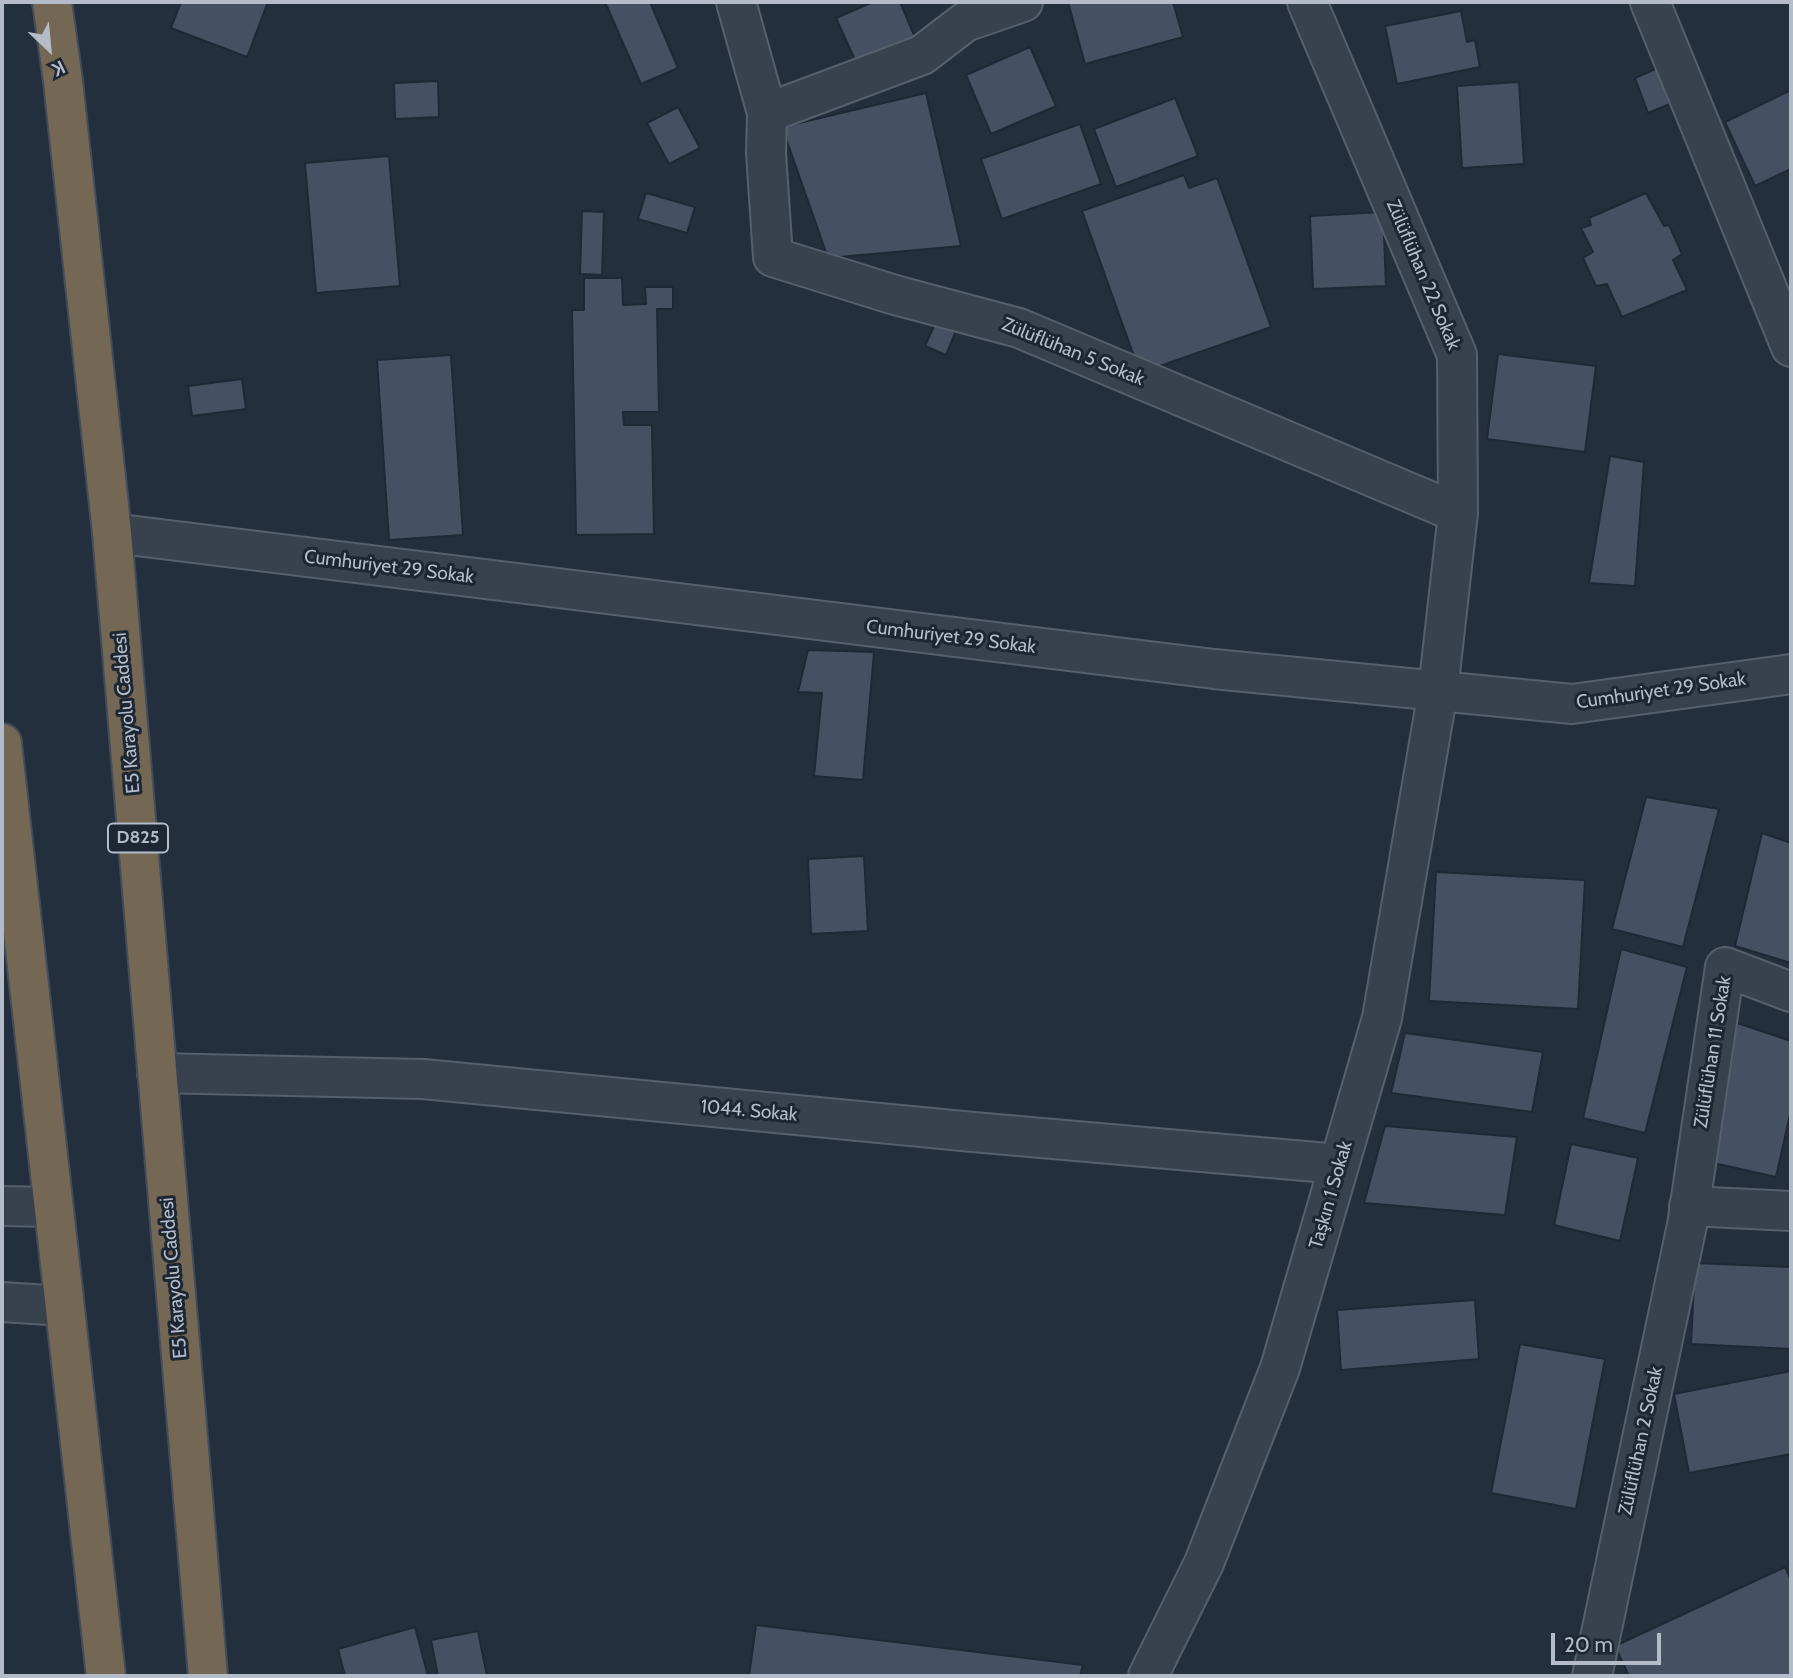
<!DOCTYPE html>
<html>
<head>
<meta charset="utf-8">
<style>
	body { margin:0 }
	#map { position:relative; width:1793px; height:1678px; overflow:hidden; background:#242f3e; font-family:Cabin,sans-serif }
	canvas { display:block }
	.frame { position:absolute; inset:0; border:4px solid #b4bcc9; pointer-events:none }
	.north { position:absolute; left:14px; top:14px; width:70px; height:70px; -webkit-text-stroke:5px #1d2633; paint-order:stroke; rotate:154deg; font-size:19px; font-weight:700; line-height:28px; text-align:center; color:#b4bcc9 }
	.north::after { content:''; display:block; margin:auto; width:24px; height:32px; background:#b4bcc9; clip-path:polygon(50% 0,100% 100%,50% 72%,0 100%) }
	.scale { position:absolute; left:1551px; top:1633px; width:110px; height:32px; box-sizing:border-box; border:4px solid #b4bcc9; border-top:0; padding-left:9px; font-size:21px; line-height:24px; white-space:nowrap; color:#b4bcc9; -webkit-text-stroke:5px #1d2633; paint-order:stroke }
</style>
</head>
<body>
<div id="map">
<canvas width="1793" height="1678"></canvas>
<div class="frame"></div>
<div class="north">K</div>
<div class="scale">20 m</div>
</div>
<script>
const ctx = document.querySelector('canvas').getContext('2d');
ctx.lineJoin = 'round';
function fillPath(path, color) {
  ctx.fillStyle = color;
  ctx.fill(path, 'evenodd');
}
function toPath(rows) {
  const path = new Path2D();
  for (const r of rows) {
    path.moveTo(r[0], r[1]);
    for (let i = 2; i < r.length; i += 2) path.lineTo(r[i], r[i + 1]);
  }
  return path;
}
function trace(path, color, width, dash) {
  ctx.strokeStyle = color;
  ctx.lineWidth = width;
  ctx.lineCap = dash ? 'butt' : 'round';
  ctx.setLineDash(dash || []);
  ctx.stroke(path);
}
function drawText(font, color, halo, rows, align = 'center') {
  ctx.font = font + ' Cabin,sans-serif';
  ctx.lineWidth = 6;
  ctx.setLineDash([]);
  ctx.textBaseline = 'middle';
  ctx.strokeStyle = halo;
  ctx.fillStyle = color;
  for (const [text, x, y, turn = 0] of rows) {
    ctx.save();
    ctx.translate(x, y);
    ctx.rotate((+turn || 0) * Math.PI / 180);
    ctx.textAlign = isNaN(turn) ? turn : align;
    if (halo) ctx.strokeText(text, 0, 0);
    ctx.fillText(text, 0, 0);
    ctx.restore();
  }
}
const building = toPath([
	[181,2,268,2,247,57,171,28,181,2],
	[605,2,650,2,678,68,641,84,605,2],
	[873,2,900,2,917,42,859,69,836,18,873,2],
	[1068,2,1173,2,1183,37,1085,64,1068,2],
	[1461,11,1467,42,1475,40,1480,67,1397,84,1385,26,1461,11],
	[1030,47,1056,106,991,134,966,75,1030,47],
	[1662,66,1677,101,1648,113,1635,78,1662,66],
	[438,81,439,117,395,119,394,83,438,81],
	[1519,82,1524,164,1462,168,1457,86,1519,82],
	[1791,90,1791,169,1755,186,1725,122,1791,90],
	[926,93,961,246,828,258,782,127,926,93],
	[1175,98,1198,156,1116,187,1094,129,1175,98],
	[678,107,700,148,669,164,647,123,678,107],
	[1080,124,1101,184,1002,219,981,159,1080,124],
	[389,156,400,286,316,293,305,163,389,156],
	[1184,175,1189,188,1217,178,1271,327,1140,373,1082,211,1184,175],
	[646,193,695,207,687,233,638,219,646,193],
	[1646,193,1664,226,1669,225,1682,254,1673,260,1687,290,1622,317,1607,284,1596,286,1583,258,1593,252,1581,228,1591,225,1589,218,1646,193],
	[582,211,604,212,602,275,580,274,582,211],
	[1383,212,1386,286,1313,289,1310,216,1383,212],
	[584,278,622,278,623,305,646,304,645,287,673,287,673,309,657,309,659,412,623,412,624,425,652,425,654,534,576,535,572,310,584,310,584,278],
	[938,317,958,326,946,355,925,346,938,317],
	[1498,354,1596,366,1585,452,1487,439,1498,354],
	[451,355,463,535,389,540,377,360,451,355],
	[242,379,246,409,192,416,188,386,242,379],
	[1610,456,1644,462,1635,586,1589,583,1610,456],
	[808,650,874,652,863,780,814,776,822,693,798,692,808,650],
	[1646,797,1719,809,1683,947,1612,929,1646,797],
	[1762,833,1791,843,1791,963,1735,946,1762,833],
	[864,856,868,931,811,934,808,859,864,856],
	[1436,872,1585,880,1578,1009,1429,1001,1436,872],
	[1621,949,1687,967,1645,1133,1583,1118,1621,949],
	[1737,1023,1791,1041,1791,1110,1776,1177,1705,1161,1737,1023],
	[1405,1033,1543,1052,1532,1112,1391,1093,1405,1033],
	[1385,1126,1517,1137,1505,1215,1364,1203,1385,1126],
	[1571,1144,1638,1158,1620,1241,1554,1225,1571,1144],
	[1695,1263,1791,1267,1791,1349,1691,1344,1695,1263],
	[1475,1300,1479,1359,1341,1370,1337,1310,1475,1300],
	[1520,1344,1605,1359,1576,1509,1491,1493,1520,1344],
	[1791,1371,1791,1454,1689,1473,1674,1394,1791,1371],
	[1785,1567,1791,1580,1791,1676,1629,1676,1615,1646,1785,1567],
	[756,1625,1083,1665,1080,1676,749,1676,756,1625],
	[415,1627,428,1676,345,1676,338,1649,415,1627],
	[478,1631,487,1676,438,1676,431,1640,478,1631]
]);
fillPath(building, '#455162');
trace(building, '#1f2835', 2);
const minor = toPath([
	[736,2,767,113,766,153,773,257,895,295,1019,328,1458,513],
	[1650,2,1791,347],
	[767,113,922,55,965,22,1023,2],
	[112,533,1214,669,1572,704,1791,674],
	[157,1073,423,1079,973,1132,1339,1164],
	[2,1206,53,1207],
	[1689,1206,1791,1211],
	[2,1302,64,1306],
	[1148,1676,1204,1563,1280,1368,1382,1018,1438,691,1458,513,1457,355,1307,2],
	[1592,1676,1687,1225,1725,967,1791,992]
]);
const highway = toPath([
	[52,2,63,81,112,533,208,1676],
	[2,743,106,1676]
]);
trace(minor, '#565f6c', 42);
trace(highway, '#434c59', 42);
trace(minor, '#38414e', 38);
trace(highway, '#746855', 38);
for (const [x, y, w] of [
	[138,838,60]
]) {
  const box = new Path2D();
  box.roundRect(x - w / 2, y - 14.5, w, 29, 5);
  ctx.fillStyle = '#1d2633';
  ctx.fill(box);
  trace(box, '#b4bcc9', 2);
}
drawText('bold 18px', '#b4bcc9', null, [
	["D825",138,838]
]);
drawText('19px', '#b4bcc9', '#1d2633', [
	["Zülüflühan 22 Sokak",1423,275,67],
	["Zülüflühan 5 Sokak",1073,352,22],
	["Cumhuriyet 29 Sokak",389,567,7],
	["Cumhuriyet 29 Sokak",951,637,7],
	["Cumhuriyet 29 Sokak",1661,691,-8],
	["E5 Karayolu Caddesi",127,713,-95],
	["Zülüflühan 11 Sokak",1713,1052,-81],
	["1044. Sokak",749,1111,5],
	["Taşkın 1 Sokak",1331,1195,-74],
	["E5 Karayolu Caddesi",174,1278,-95],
	["Zülüflühan 2 Sokak",1641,1441,-78]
]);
</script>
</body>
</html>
